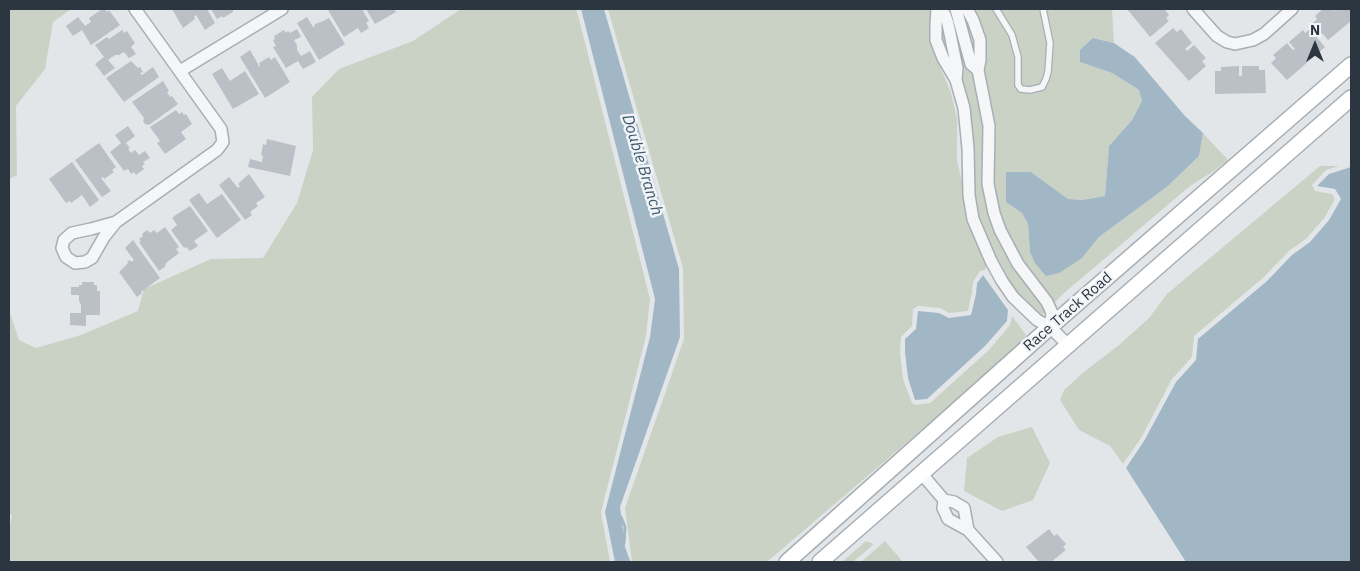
<!DOCTYPE html>
<html>
<head>
<meta charset="utf-8">
<style>
	body { margin:0 }
	#map { position:relative; width:1360px; height:571px; overflow:hidden; background:#e3e6e9; font-family:"IBM Plex Sans",sans-serif }
	canvas { display:block }
	.frame { position:absolute; inset:0; border:10px solid #2c3640; pointer-events:none }
	.north { position:absolute; left:1290px; top:20px; width:50px; height:50px; -webkit-text-stroke:4px #f2f5f7; paint-order:stroke; rotate:0deg; font-size:14px; font-weight:700; line-height:20px; text-align:center; color:#2c3640 }
	.north::after { content:''; display:block; margin:auto; width:18px; height:22px; background:#2c3640; clip-path:polygon(50% 0,100% 100%,50% 72%,0 100%) }
</style>
</head>
<body>
<div id="map">
<canvas width="1360" height="571"></canvas>
<div class="frame"></div>
<div class="north">N</div>
</div>
<script>
const ctx = document.querySelector('canvas').getContext('2d');
ctx.lineJoin = 'round';
function fillPath(path, color) {
  ctx.fillStyle = color;
  ctx.fill(path, 'evenodd');
}
function toPath(rows) {
  const path = new Path2D();
  for (const r of rows) {
    path.moveTo(r[0], r[1]);
    for (let i = 2; i < r.length; i += 2) path.lineTo(r[i], r[i + 1]);
  }
  return path;
}
function trace(path, color, width, dash) {
  ctx.strokeStyle = color;
  ctx.lineWidth = width;
  ctx.lineCap = dash ? 'butt' : 'round';
  ctx.setLineDash(dash || []);
  ctx.stroke(path);
}
function drawText(font, color, halo, rows, align = 'center') {
  ctx.font = font + ' "IBM Plex Sans",sans-serif';
  ctx.lineWidth = 5;
  ctx.setLineDash([]);
  ctx.textBaseline = 'middle';
  ctx.strokeStyle = halo;
  ctx.fillStyle = color;
  for (const [text, x, y, turn = 0] of rows) {
    ctx.save();
    ctx.translate(x, y);
    ctx.rotate((+turn || 0) * Math.PI / 180);
    ctx.textAlign = isNaN(turn) ? turn : align;
    if (halo) ctx.strokeText(text, 0, 0);
    ctx.fillText(text, 0, 0);
    ctx.restore();
  }
}
fillPath(toPath([
	[9,9,71,9,53,22,45,69,16,106,17,175,9,179],
	[461,9,576,9,579,19,650,299,646,336,601,512,610,562,9,562,9,532,12,515,9,514,9,310,19,340,36,348,81,335,138,311,144,289,211,259,263,258,297,203,313,150,312,97,339,69,413,41],
	[608,9,1112,9,1114,43,1093,38,1080,62,1112,73,1133,86,1139,90,1142,101,1132,120,1109,146,1105,196,1082,200,1068,199,1031,172,1006,172,1006,202,1022,213,1028,224,1030,252,1082,258,1099,237,1168,186,1199,156,1203,133,1228,160,1214,171,1190,186,1063,294,1054,303,1051,297,1022,260,1005,227,999,211,994,184,994,144,984,72,985,70,984,68,986,51,985,39,976,13,967,17,975,41,975,57,968,27,958,30,968,68,973,73,980,106,983,126,983,185,989,214,995,233,1013,267,1043,305,1045,312,1042,316,1017,293,1006,278,996,258,978,218,975,195,973,148,961,80,962,66,954,30,949,57,939,32,930,37,933,49,951,93,957,118,957,161,964,189,969,222,987,265,985,270,980,271,973,282,972,293,968,311,949,313,940,308,918,306,913,309,912,326,901,337,900,351,903,379,912,403,915,405,930,403,989,350,1010,325,1012,316,1026,335,1017,348,767,562,632,562,625,508,684,339,683,268],
	[1320,166,1339,166,1326,170,1312,185,1315,191,1332,194,1335,199,1325,217,1307,238,1289,251,1264,277,1194,336,1192,357,1172,379,1141,438,1123,464,1110,446,1079,430,1060,400,1064,390,1084,372,1119,345,1149,318,1167,294],
	[1032,427,1050,463,1033,500,1002,511,964,491,967,458,998,437],
	[866,541,874,544,853,562,842,562],
	[885,541,903,562,861,562]
]), '#cad2c5');
fillPath(toPath([
	[581,9,604,9,679,269,680,337,620,507,627,562,615,562,605,512,650,337,655,299],
	[1093,38,1114,43,1133,56,1133,55,1185,116,1203,133,1199,156,1168,186,1099,237,1082,258,1059,273,1046,276,1035,263,1030,252,1028,224,1022,213,1006,202,1006,172,1031,172,1068,199,1082,200,1105,196,1109,146,1132,120,1142,101,1139,90,1133,86,1112,73,1080,62,1080,50],
	[1351,167,1351,562,1186,562,1126,468,1144,441,1176,382,1196,360,1198,339,1267,281,1292,255,1310,242,1329,220,1341,199,1335,189,1317,186,1329,174],
	[983,275,1008,310,1007,321,985,346,927,399,915,400,908,378,905,352,905,339,916,329,918,311,939,313,949,318,971,315,976,294,977,283]
]), '#a2b7c5');
trace(toPath([
	[621,517,625,527,624,543],
	[624,549,629,562]
]), '#a2b7c5', 3);
fillPath(toPath([
	[102,9,105,9,107,12,109,10,120,25,91,45,82,30,73,36,66,26,78,17,85,26,91,22,89,18],
	[172,9,207,9,215,23,205,30,196,15,194,17,195,19,183,28],
	[211,9,235,9,233,10,233,12,223,18,222,16,217,19],
	[330,9,362,9,369,21,366,23,369,28,361,33,358,28,344,37,328,10],
	[366,9,394,9,396,12,375,24],
	[1127,9,1164,9,1169,15,1166,18,1169,21,1150,37],
	[1323,9,1333,9,1334,11,1337,9,1351,9,1351,21,1328,40,1323,34,1322,34,1313,23,1317,19,1315,16],
	[307,17,313,27,315,26,314,25,319,22,319,23,329,18,345,44,319,60,297,23],
	[1173,28,1177,32,1181,29,1192,43,1185,49,1187,51,1194,45,1206,58,1202,61,1206,66,1189,81,1155,43],
	[297,29,301,37,294,40,297,45,297,50,301,56,310,51,316,62,303,69,298,61,286,68,273,47,276,46,273,40,275,39,274,36,284,30,286,33,288,31,290,33],
	[1310,29,1325,47,1287,80,1271,63,1276,58,1273,55,1287,43,1293,50,1295,49,1289,42,1303,30,1305,33],
	[122,30,124,33,127,31,135,43,131,47,136,54,129,58,124,52,119,55,115,55,108,60,115,68,104,76,95,64,104,57,95,45,107,37,109,39],
	[250,50,258,64,258,67,260,65,259,63,269,57,271,60,275,57,290,82,265,98,240,57],
	[131,61,138,68,140,67,143,72,140,73,142,75,153,67,159,77,124,102,106,78],
	[1239,66,1239,76,1242,76,1242,66,1259,66,1259,70,1265,70,1266,93,1215,94,1215,71,1221,71,1221,67],
	[222,68,230,81,245,71,259,94,233,109,212,74],
	[163,81,169,91,167,92,170,97,172,96,178,104,149,125,145,124,143,121,144,118,132,102],
	[176,110,179,114,182,112,184,115,186,114,192,124,181,132,186,139,165,154,157,143,160,141,150,127],
	[128,126,135,136,126,143,130,148,128,149,131,153,135,150,139,155,145,151,150,158,143,162,145,164,142,166,144,169,136,175,134,172,131,174,128,169,124,171,110,152,121,143,115,135],
	[267,139,296,146,290,176,248,167,250,159,262,162,263,156,261,155,263,144,266,145],
	[99,143,116,167,112,170,114,172,104,179,103,177,101,178,111,191,102,197,75,160],
	[72,162,99,200,90,207,82,195,71,203,70,201,66,203,49,179],
	[249,174,265,197,256,203,258,206,250,212,252,215,245,220,219,185,229,177,238,188,240,186,238,184],
	[199,193,207,204,222,194,241,220,217,238,189,200],
	[190,206,208,231,194,241,198,246,190,251,186,247,184,248,171,230,177,225,172,218,174,217,174,216],
	[165,227,179,247,176,249,179,253,166,263,165,267,159,271,139,242,141,241,139,239,143,236,142,234,147,230,150,233,154,230,157,233],
	[133,240,160,278,141,292,142,293,137,297,119,272,128,263,127,262,130,260,131,262,134,260,125,248],
	[82,282,94,282,94,285,97,285,97,291,100,291,100,315,86,315,86,326,70,325,70,313,81,313,81,305,79,301,79,295,71,295,71,287,79,287,79,285,82,285],
	[1049,529,1054,536,1057,534,1066,544,1063,547,1066,550,1051,562,1039,562,1026,547]
]), '#bac0c6');
const service = toPath([
	[996,9,1012,35,1018,57,1018,85,1021,89,1030,90,1042,87,1046,79,1048,72,1050,43,1043,9]
]);
const minor = toPath([
	[937,9,936,24,936,40,943,58,956,80,964,108,968,148,969,195,973,219,991,261,1002,281,1013,297,1037,320,1050,327,1068,345],
	[939,9,945,15,948,24,957,68,956,80],
	[956,9,971,64,978,70],
	[967,9,973,20,980,40,980,60,978,70,989,126,988,184,994,213,1000,230,1018,264,1047,302,1052,313,1050,327],
	[1193,9,1217,36,1227,42,1235,44,1253,40,1264,34,1292,9],
	[180,71,282,9],
	[116,222,91,229,72,233,64,240,62,248,66,257,75,263,85,262,92,258,104,237,116,222,217,150,223,142,221,129,135,9],
	[921,473,944,500,954,502,964,508,968,530],
	[944,500,943,508,948,519,968,530,997,562]
]);
const secondary = toPath([
	[787,562,1050,327,1351,65],
	[820,562,1351,98]
]);
trace(service, '#a8aeb3', 8);
trace(minor, '#a8aeb3', 14);
trace(secondary, '#a8aeb3', 18);
trace(service, '#f5f6f8', 5.5);
trace(minor, '#f5f6f8', 11);
trace(secondary, '#fff', 15);
drawText('15px', '#2c3640', '#f2f5f7', [
	["Race Track Road",1068,312,-41]
]);
drawText('italic 16px', '#3b586f', '#f2f5f7', [
	["Double Branch",642,165,73]
]);
</script>
</body>
</html>
